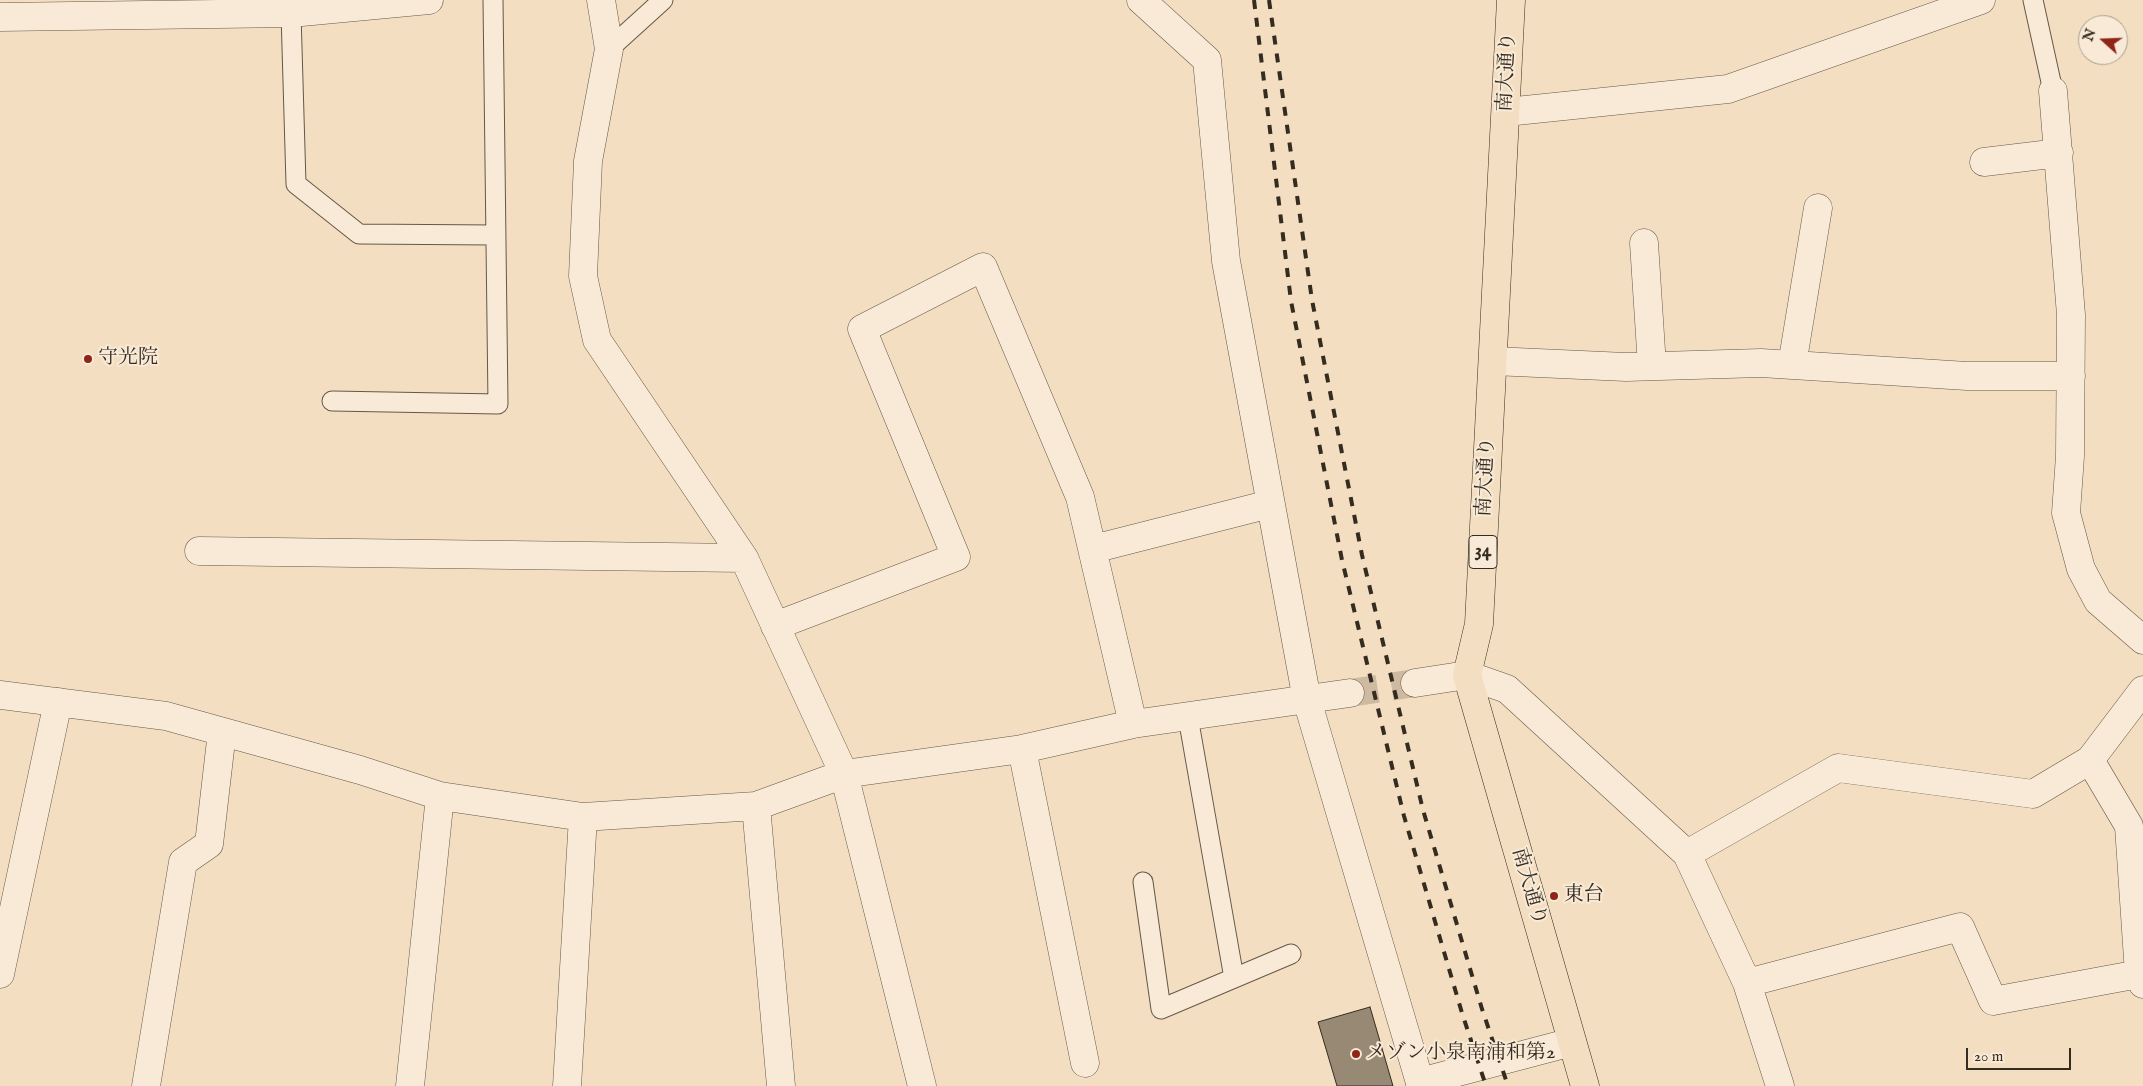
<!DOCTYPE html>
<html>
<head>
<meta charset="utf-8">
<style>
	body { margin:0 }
	#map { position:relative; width:2143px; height:1086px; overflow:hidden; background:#f4dec1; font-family:"IM FELL English",serif }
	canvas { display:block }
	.north { position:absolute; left:2078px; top:15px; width:50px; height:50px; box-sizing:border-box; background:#f8ead7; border:1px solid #aa9e8e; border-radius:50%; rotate:290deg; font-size:14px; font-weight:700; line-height:20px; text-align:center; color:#352c20 }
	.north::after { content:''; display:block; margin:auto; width:18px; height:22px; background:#8f2418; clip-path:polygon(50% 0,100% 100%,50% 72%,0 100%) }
	.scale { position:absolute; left:1966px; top:1048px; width:105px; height:22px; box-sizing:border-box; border:2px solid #352c20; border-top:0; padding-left:6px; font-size:15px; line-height:18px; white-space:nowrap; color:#352c20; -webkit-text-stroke:4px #f8ead7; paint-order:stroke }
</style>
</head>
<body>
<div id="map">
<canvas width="2143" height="1086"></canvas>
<div class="north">N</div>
<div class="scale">20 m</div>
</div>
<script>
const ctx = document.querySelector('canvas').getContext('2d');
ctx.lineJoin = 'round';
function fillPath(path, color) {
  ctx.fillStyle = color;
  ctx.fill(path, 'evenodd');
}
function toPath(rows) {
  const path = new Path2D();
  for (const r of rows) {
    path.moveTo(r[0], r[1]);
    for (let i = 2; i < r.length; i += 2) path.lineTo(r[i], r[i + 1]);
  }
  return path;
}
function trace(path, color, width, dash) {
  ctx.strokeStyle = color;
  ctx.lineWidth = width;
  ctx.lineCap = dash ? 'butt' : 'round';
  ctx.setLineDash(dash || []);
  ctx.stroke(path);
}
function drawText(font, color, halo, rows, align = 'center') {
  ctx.font = font + ' "IM FELL English","Noto Serif JP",serif';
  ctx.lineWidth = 4;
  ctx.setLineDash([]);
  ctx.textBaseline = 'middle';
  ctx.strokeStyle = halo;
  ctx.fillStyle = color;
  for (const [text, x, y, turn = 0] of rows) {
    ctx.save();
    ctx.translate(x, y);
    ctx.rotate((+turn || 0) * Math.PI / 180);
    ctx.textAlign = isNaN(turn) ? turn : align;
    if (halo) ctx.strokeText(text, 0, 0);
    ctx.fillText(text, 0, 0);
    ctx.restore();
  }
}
const building = toPath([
	[1370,1007,1393,1086,1337,1086,1318,1022,1370,1007]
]);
fillPath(building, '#988974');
trace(building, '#352c20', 1);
trace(toPath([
	[1350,693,1415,683]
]), '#cebaa1', 28, [28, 14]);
const service = toPath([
	[2033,0,2053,91],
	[291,13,296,184,359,234,494,235],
	[609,49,663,0],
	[332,401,498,404,493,0],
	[1188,717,1234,978],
	[1143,882,1161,1009,1291,954]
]);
const minor = toPath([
	[601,0,609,49,588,161,583,276,597,340,744,558,844,774,922,1086],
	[1141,0,1207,60,1226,261,1307,700,1421,1086],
	[0,17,291,13,429,0],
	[2053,91,2071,315,2070,456,2066,513,2081,569,2098,601,2143,640],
	[1506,112,1728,89,1981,0],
	[1984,162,2059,153],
	[1644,243,1652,366],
	[1493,361,1626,367,1761,363,1967,376,2071,376],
	[1792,365,1818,208],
	[1093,549,1270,504],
	[199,551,744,558],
	[775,626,956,557,862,329,983,267,1080,497,1133,724],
	[1415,683,1467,675,1507,689,1687,854,1747,983,1780,1086],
	[0,695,166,716,360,770,440,796,583,817,756,806,844,774,1022,749,1133,724,1350,693],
	[1022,749,1085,1063],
	[2090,760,2129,826,2139,974,2143,984],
	[756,806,781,1086],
	[1687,854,1838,768,2033,794,2090,760,2143,690],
	[0,974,58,702],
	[1747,983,1960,927,1993,1001,2139,974],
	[146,1086,183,862,209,844,222,732],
	[410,1086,440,796],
	[567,1086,583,817]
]);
const tertiary = toPath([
	[1420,1082,1572,1042]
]);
const primary = toPath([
	[1511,0,1479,624,1467,675,1585,1086]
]);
trace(service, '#655848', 21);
trace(minor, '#655848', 29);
trace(tertiary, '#655848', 29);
trace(primary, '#352c20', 29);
trace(service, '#f8ead7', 19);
trace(minor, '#f8ead7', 28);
trace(tertiary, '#f8ead7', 28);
trace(primary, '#f4dec1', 28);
trace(toPath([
	[1254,0,1291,301,1342,560,1404,816,1462,1013,1486,1086],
	[1269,0,1312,300,1362,555,1423,810,1482,1009,1508,1086]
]), '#352c20', 4, [9, 9]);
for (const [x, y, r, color] of [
	[88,359,5,"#8f2418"],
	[1554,896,5,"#8f2418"],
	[1356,1054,5,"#8f2418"]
]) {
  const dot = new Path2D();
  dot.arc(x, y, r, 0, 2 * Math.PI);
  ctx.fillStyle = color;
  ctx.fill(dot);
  trace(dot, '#f8ead7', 2);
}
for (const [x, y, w] of [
	[1483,552,28]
]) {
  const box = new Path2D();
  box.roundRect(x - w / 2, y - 16.5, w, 33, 4);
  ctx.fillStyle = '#f8ead7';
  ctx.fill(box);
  trace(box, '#352c20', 1);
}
drawText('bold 19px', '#352c20', null, [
	["34",1483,552]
]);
drawText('20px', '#352c20', '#f8ead7', [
	["南大通り",1508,72,-87],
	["南大通り",1487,477,-87],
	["南大通り",1528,887,74]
]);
drawText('20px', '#352c20', '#f8ead7', [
	["守光院",98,359],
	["東台",1564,896],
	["メゾン小泉南浦和第2",1366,1054]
], 'left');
</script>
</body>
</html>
